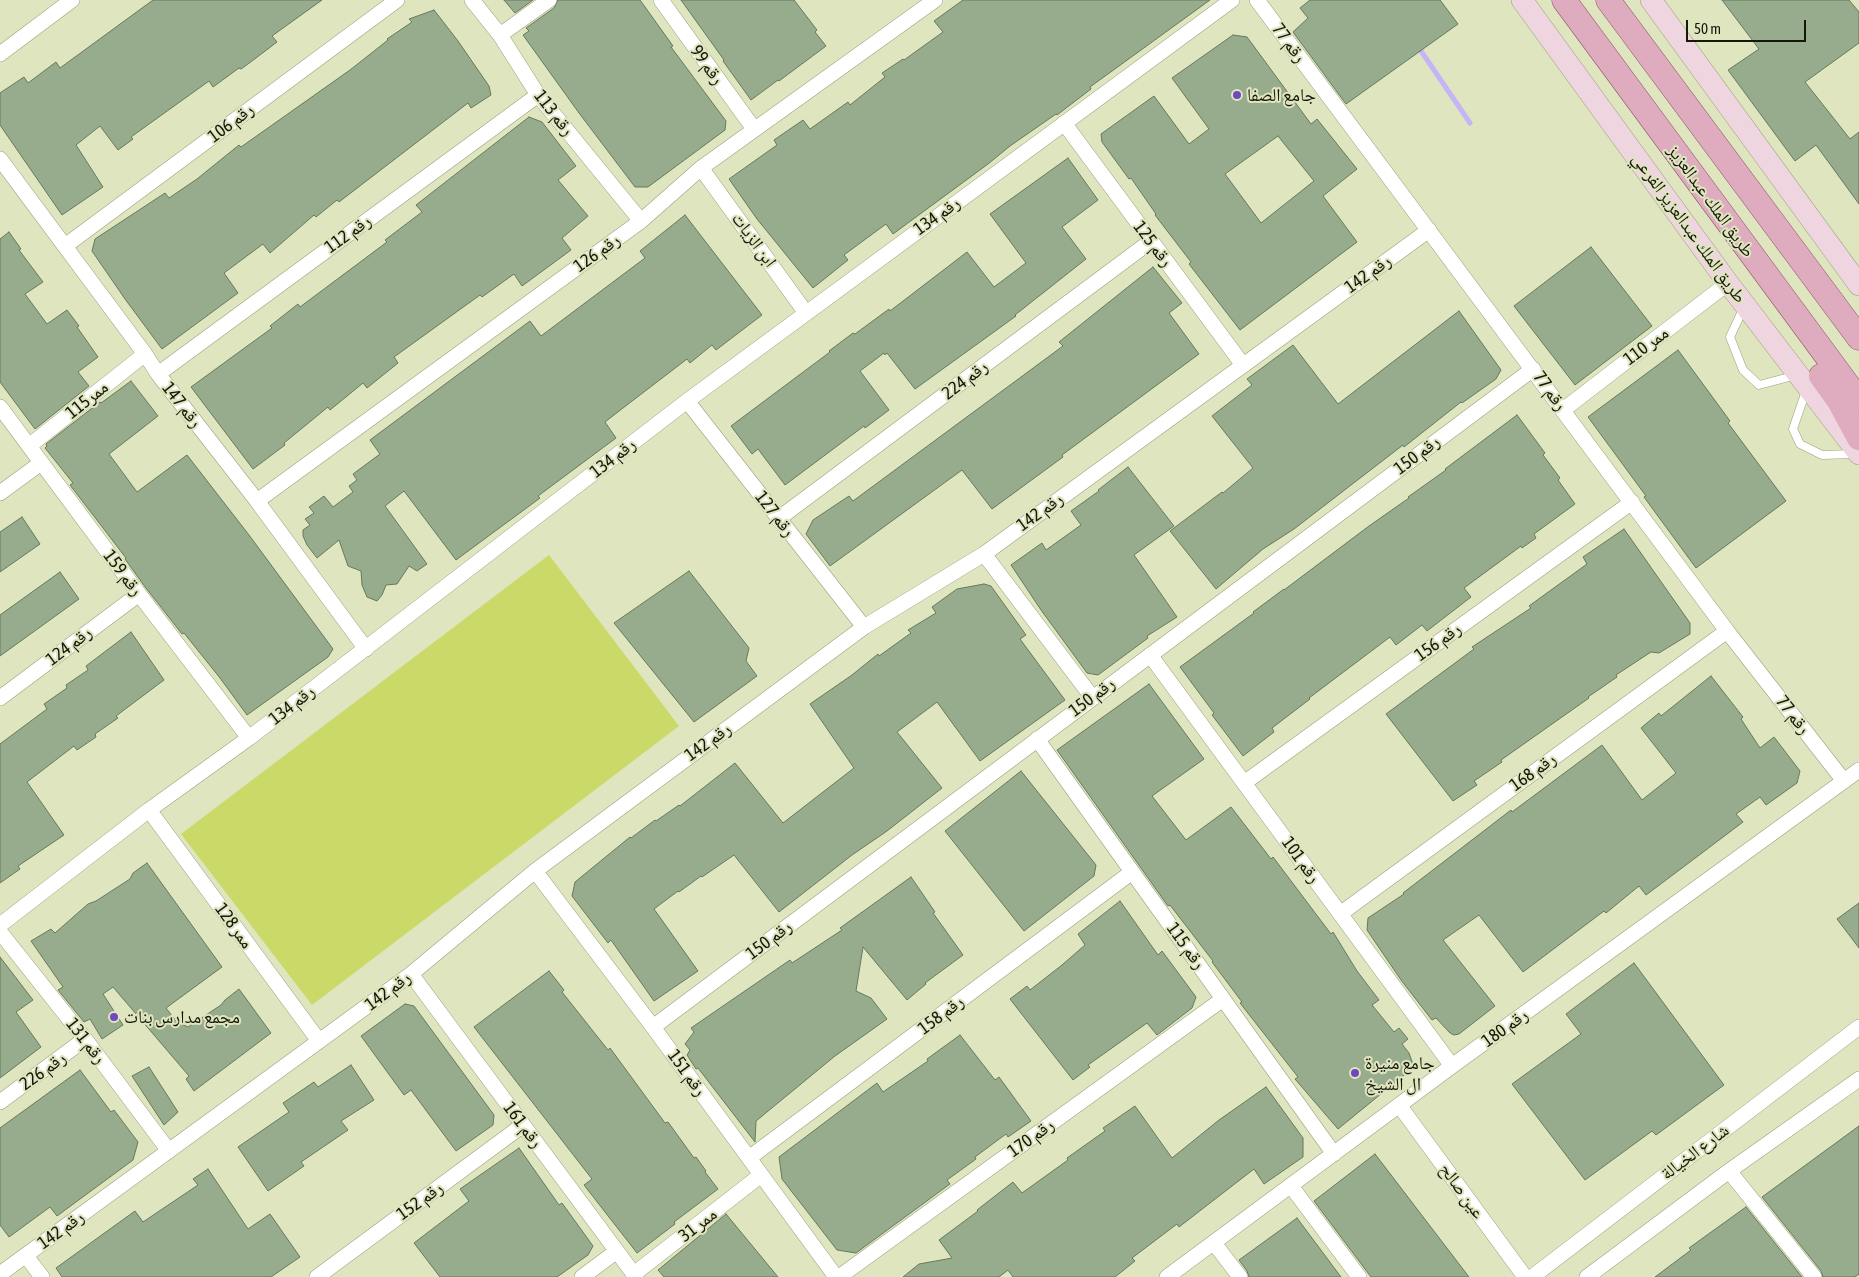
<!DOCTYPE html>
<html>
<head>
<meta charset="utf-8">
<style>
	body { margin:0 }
	#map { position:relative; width:1859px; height:1277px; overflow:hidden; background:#dfe5bf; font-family:"Asap Condensed",sans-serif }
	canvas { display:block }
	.scale { position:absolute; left:1686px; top:20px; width:120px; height:22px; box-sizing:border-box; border:2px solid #151709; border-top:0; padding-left:6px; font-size:15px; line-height:18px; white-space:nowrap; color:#151709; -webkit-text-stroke:4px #dfe5bf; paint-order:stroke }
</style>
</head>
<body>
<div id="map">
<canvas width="1859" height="1277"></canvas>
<div class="scale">50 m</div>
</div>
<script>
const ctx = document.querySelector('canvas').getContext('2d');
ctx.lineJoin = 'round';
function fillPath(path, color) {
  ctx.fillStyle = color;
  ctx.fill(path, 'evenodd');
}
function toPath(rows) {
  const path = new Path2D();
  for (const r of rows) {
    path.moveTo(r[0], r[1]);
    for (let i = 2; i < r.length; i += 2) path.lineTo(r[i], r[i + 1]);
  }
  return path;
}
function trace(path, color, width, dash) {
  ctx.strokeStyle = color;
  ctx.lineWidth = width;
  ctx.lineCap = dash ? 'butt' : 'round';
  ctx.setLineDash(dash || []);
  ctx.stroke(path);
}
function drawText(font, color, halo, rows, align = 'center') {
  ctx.font = font + ' "Asap Condensed","Noto Naskh Arabic",sans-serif';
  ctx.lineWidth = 4;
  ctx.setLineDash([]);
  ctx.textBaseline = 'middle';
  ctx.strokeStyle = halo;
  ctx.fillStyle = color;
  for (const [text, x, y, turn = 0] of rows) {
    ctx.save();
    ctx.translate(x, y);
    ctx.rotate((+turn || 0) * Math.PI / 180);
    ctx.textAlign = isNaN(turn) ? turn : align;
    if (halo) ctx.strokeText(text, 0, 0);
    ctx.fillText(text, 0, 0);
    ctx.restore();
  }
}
fillPath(toPath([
	[549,555,679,726,312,1005,181,834]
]), '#cad968');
trace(toPath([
	[1417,45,1470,123]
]), '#c5b5f6', 5);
const building = toPath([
	[153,0,322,0,272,36,277,42,252,61,241,69,239,68,213,87,209,81,131,137,133,139,118,150,100,126,76,145,103,187,62,215,0,125,0,93,24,77,28,83,56,62,60,68,153,0],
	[504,0,533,0,515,13,504,0],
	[558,0,640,0,673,46,671,47,726,121,725,130,648,187,635,187,579,113,523,35,529,31,526,28,554,8,558,0],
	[681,0,794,0,817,30,815,32,826,46,779,81,778,80,751,100,723,61,724,60,681,0],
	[963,0,1210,0,1090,87,1091,89,1057,115,1056,114,1010,146,988,164,893,234,886,224,844,255,848,260,813,288,757,219,729,179,777,145,774,140,803,120,810,129,848,102,850,105,885,77,882,73,903,59,904,60,943,32,934,21,963,0],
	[1310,0,1440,0,1458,24,1346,104,1293,32,1308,18,1300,8,1310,0],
	[1722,0,1849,0,1859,12,1859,43,1805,82,1850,139,1859,132,1859,204,1816,145,1795,161,1728,70,1759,49,1722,0],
	[434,10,458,41,489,86,491,95,471,108,468,103,339,202,337,200,316,217,314,215,270,253,263,244,224,273,238,293,162,349,125,299,92,251,95,239,165,193,169,198,197,179,239,145,241,147,350,70,388,40,387,39,412,22,409,19,434,10],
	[1233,35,1247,37,1311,124,1317,119,1357,169,1323,196,1357,242,1240,330,1189,264,1191,262,1155,215,1156,214,1131,178,1129,179,1102,142,1101,134,1154,96,1189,144,1209,129,1172,78,1233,35],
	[1278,136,1314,181,1261,223,1225,174,1278,136],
	[529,117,542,122,576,166,558,180,588,216,562,238,571,250,522,286,514,274,482,297,480,295,394,357,398,363,367,388,363,383,330,410,328,407,284,443,285,445,253,469,191,387,272,328,270,326,298,304,300,307,387,242,385,240,422,212,416,205,529,117],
	[1068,158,1098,200,1062,227,1086,259,1015,315,1016,316,915,389,887,353,885,355,884,353,860,371,889,410,865,428,864,426,785,485,758,449,752,454,731,426,830,352,829,351,853,333,855,334,889,309,890,311,967,252,994,287,1026,263,990,214,1068,158],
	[685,215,762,315,716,350,712,345,690,363,687,359,623,408,605,422,616,438,538,496,540,498,456,560,404,491,385,506,427,564,417,571,409,566,397,584,386,585,382,595,377,601,367,597,362,585,361,571,348,566,339,540,317,558,307,545,303,536,303,530,310,525,305,519,314,513,309,507,324,496,333,507,353,492,349,486,357,480,353,474,380,454,370,440,530,321,541,336,645,258,640,251,685,215],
	[9,232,21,249,19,250,43,282,25,294,47,324,67,310,79,326,77,327,98,357,78,372,89,386,35,429,0,382,0,239,9,232],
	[1591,247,1652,326,1575,385,1514,306,1591,247],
	[1153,267,1182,303,1169,313,1199,354,1062,455,1063,457,992,509,962,470,830,566,806,534,813,520,849,496,853,501,1063,346,1059,342,1153,267],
	[1459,311,1501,370,1496,379,1462,403,1461,402,1404,447,1403,445,1294,529,1263,549,1216,589,1170,531,1222,492,1223,493,1253,468,1212,416,1252,385,1247,379,1293,345,1338,404,1459,311],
	[1678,350,1730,421,1728,423,1786,501,1696,568,1644,497,1646,496,1588,417,1678,350],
	[131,381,158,416,109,454,137,492,187,455,249,535,333,649,328,657,247,715,220,678,184,633,182,634,146,588,125,559,126,558,70,485,73,483,45,448,47,446,46,444,100,402,101,403,131,381],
	[1517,415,1545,453,1543,455,1560,478,1558,480,1575,504,1534,534,1536,538,1522,548,1521,546,1464,588,1471,597,1427,631,1422,625,1396,645,1390,637,1309,698,1310,699,1272,728,1274,732,1243,756,1212,715,1214,713,1180,667,1254,613,1253,612,1284,589,1284,590,1369,526,1409,498,1408,497,1446,470,1445,469,1517,415],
	[1128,467,1174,526,1134,555,1177,617,1147,636,1148,638,1098,675,1087,673,1041,610,1011,565,1042,543,1046,550,1081,525,1071,511,1099,491,1098,490,1128,467],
	[22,517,40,544,0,572,0,532,22,517],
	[1624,529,1690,623,1690,634,1659,653,1651,652,1616,675,1617,677,1588,697,1589,698,1501,760,1502,762,1474,781,1477,785,1453,801,1386,714,1474,649,1472,647,1531,608,1529,606,1587,564,1583,557,1624,529],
	[689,571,749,648,746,661,757,676,694,722,614,623,689,571],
	[60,572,79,599,0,656,0,615,60,572],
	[984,584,991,586,1026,635,1020,639,1065,700,980,761,937,702,897,732,942,788,887,831,852,855,779,912,734,855,702,877,701,876,679,892,678,891,654,909,698,971,654,1001,611,940,608,943,572,896,575,882,630,837,631,838,655,820,656,821,679,805,680,806,735,763,783,823,854,768,810,704,852,675,878,654,879,656,911,633,908,630,936,613,932,607,957,589,984,584],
	[131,632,164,680,116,716,118,718,95,734,96,737,77,750,74,746,27,782,64,835,18,866,20,869,0,883,0,744,47,709,44,704,67,688,66,685,88,670,86,666,131,632],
	[1711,676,1743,717,1741,719,1760,748,1774,737,1800,771,1797,783,1766,805,1760,797,1736,814,1743,822,1682,868,1646,895,1639,886,1606,913,1604,911,1523,972,1479,915,1443,940,1495,1006,1459,1034,1454,1035,1450,1033,1436,1018,1432,1020,1401,980,1367,930,1368,918,1404,894,1403,893,1511,810,1512,812,1602,745,1642,800,1676,773,1641,728,1659,713,1661,716,1711,676],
	[1149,684,1204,759,1152,796,1186,840,1231,807,1271,859,1273,857,1331,934,1333,932,1357,971,1379,1000,1372,1005,1394,1032,1399,1028,1408,1039,1402,1044,1409,1053,1414,1067,1338,1129,1295,1079,1298,1077,1240,1003,1242,1002,1212,962,1213,961,1170,905,1168,906,1057,750,1149,684],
	[1021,771,1096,865,1094,876,1024,931,945,831,1021,771],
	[147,863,222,967,166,1008,177,1022,188,1027,221,1005,225,1000,239,989,271,1033,194,1091,186,1079,189,1076,113,987,103,994,123,1025,102,1039,90,1019,84,1022,58,990,63,987,31,941,51,929,55,933,88,904,96,901,130,879,133,873,147,863],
	[911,877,935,912,933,913,963,955,925,983,926,984,907,1000,863,947,856,991,871,998,887,1019,835,1056,756,1121,755,1142,698,1068,696,1069,687,1055,690,1050,685,1044,694,1032,691,1028,790,960,792,963,842,930,840,928,911,877],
	[1120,901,1158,955,1162,951,1196,997,1192,1008,1157,1035,1147,1023,1088,1065,1090,1067,1073,1080,1010,999,1027,986,1030,990,1062,965,1085,945,1078,934,1120,901],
	[1859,903,1859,948,1837,919,1859,903],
	[0,957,33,1000,16,1012,41,1047,0,1078,0,957],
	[1634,963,1724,1085,1656,1135,1652,1131,1585,1180,1512,1084,1581,1034,1566,1014,1634,963],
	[549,971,564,990,562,992,608,1050,610,1048,665,1123,668,1122,694,1158,696,1157,706,1171,705,1172,718,1189,674,1222,675,1224,637,1253,584,1185,592,1179,474,1027,549,971],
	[405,1004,414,1006,494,1115,493,1125,456,1151,411,1090,404,1095,361,1036,405,1004],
	[960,1035,995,1080,999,1077,1031,1121,1008,1137,1006,1134,975,1157,976,1159,947,1180,950,1184,856,1253,837,1250,782,1179,779,1157,877,1083,883,1092,928,1061,927,1059,960,1035],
	[351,1065,374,1100,341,1121,348,1130,301,1162,304,1166,268,1191,238,1147,289,1112,283,1103,314,1082,318,1087,351,1065],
	[149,1067,178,1112,164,1125,132,1076,149,1067],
	[80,1070,111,1112,114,1110,138,1142,133,1160,57,1216,50,1207,9,1237,0,1225,0,1128,80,1070],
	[1266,1087,1303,1138,1303,1157,1264,1184,1254,1169,1179,1227,1177,1224,1132,1258,1135,1261,1115,1277,1013,1277,1008,1270,999,1277,903,1277,919,1264,952,1258,939,1240,978,1211,977,1210,1013,1182,1022,1193,1068,1160,1067,1158,1105,1131,1103,1128,1135,1106,1172,1158,1219,1120,1266,1087],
	[1859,1126,1859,1274,1855,1277,1823,1277,1821,1271,1762,1197,1859,1126],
	[519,1148,559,1205,562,1203,593,1246,588,1255,557,1277,440,1277,414,1243,469,1201,460,1189,519,1148],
	[1375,1154,1469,1277,1371,1277,1314,1201,1375,1154],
	[208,1169,248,1229,270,1214,300,1257,271,1277,62,1277,56,1268,135,1211,143,1222,198,1185,193,1179,208,1169],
	[1746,1207,1802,1277,1655,1277,1691,1250,1689,1248,1746,1207],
	[726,1214,778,1277,664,1277,658,1270,726,1214],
	[1297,1218,1341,1277,1249,1277,1247,1271,1239,1260,1297,1218]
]);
fillPath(building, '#96ac8c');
trace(building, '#657a5b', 1);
const service = toPath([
	[1744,307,1730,337,1743,370,1759,385,1797,375],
	[1806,391,1793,429,1800,444,1822,455,1854,454]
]);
const minor = toPath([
	[472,0,500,35,538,95,641,221],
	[661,0,754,129],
	[1257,0,1727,631,1844,781],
	[500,35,549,0],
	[0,54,72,0],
	[1064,123,1243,365],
	[0,159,145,354,158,374,257,501,366,649],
	[701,168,806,313],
	[65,246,397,0],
	[158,374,538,95],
	[687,401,864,627],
	[0,407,139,594,249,738],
	[1563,410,1728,283],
	[29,446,145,354],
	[0,493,41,463],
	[257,501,641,221,701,168,935,0],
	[778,519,1151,241],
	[984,554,1092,697],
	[1150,655,1452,1066],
	[0,698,139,594],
	[1037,739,1334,1154],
	[1244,783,1632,502],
	[149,810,319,1041],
	[535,871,653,1027,836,1277],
	[1340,914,1727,631],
	[0,925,149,810,249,738,687,401,1232,0],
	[0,932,85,1039,169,1151],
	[411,974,636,1277],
	[653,1027,1533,369],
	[0,1102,85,1039],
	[1399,1105,1525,1277],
	[749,1158,1132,872],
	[1729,1171,1814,1277],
	[1291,1186,1359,1277],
	[1214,1243,1240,1277],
	[26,1256,42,1277],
	[0,1274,411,974,535,871,864,627,984,554,1429,230],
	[634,1274,761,1175],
	[317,1277,523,1125],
	[582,1277,617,1251],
	[839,1277,1223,999],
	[1167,1277,1452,1066,1859,770],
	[1532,1277,1859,1027],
	[1587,1277,1729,1171,1859,1079]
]);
const secondary = toPath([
	[1522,0,1728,283,1859,454],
	[1651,0,1859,285]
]);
const primary = toPath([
	[1564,0,1859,400],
	[1608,0,1859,338],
	[1821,376,1839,401,1859,438]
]);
trace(service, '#9aa17c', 9);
trace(minor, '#9aa17c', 16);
trace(secondary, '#9aa17c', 22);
trace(primary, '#8a5364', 25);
trace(service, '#fff', 8);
trace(minor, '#fff', 15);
trace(secondary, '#efd5df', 21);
trace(primary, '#dfacbf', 24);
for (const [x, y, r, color] of [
	[1237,95,5,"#7146be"],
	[114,1017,5,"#7146be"],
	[1355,1073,5,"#7146be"]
]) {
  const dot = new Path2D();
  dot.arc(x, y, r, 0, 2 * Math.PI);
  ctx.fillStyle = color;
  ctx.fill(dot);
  trace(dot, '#dfe5bf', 2);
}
drawText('18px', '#151709', '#dfe5bf', [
	["رقم 77",1289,43,53],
	["رقم 99",707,65,54],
	["رقم 113",554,113,52],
	["رقم 106",231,123,-37],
	["طريق الملك عبدالعزيز",1711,201,54],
	["رقم 134",937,216,-36],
	["طريق الملك عبدالعزيز الفرعي",1689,228,54],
	["رقم 112",348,234,-36],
	["ابن الزيات",754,240,54],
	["رقم 125",1153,244,53],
	["رقم 126",597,253,-36],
	["رقم 142",1368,274,-36],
	["110 ممر",1646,346,-37],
	["رقم 224",965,380,-37],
	["رقم 77",1550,391,54],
	["ممر115",87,400,-39],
	["رقم 147",182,405,52],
	["رقم 150",1417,455,-37],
	["رقم 134",613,458,-38],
	["رقم 142",1040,512,-36],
	["رقم 127",775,514,52],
	["رقم 159",123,573,53],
	["رقم 156",1438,642,-36],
	["رقم 124",69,646,-37],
	["رقم 150",1092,697,-37],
	["رقم 134",292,705,-38],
	["رقم 77",1793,715,52],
	["رقم 142",708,742,-36],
	["رقم 168",1533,772,-36],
	["رقم 101",1301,860,54],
	["ممر 128",234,926,54],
	["رقم 150",769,940,-37],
	["رقم 115",1186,946,54],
	["رقم 142",388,991,-37],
	["رقم 158",941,1015,-37],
	["رقم 180",1505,1028,-36],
	["رقم 131",86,1041,52],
	["رقم 226",43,1071,-36],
	["رقم 151",687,1073,54],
	["رقم 161",523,1125,53],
	["رقم 170",1031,1138,-36],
	["شارع الخيالة",1695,1152,-37],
	["عين صالح",1462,1191,54],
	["رقم 152",420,1201,-36],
	["ممر 31",698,1225,-38],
	["رقم 142",61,1230,-36]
]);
drawText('18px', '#151709', '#dfe5bf', [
	["جامع الصفا",1247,95],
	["مجمع مدارس بنات",124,1017],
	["جامع منيرة",1365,1063],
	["ال الشيخ",1365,1084]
], 'left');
</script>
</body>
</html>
